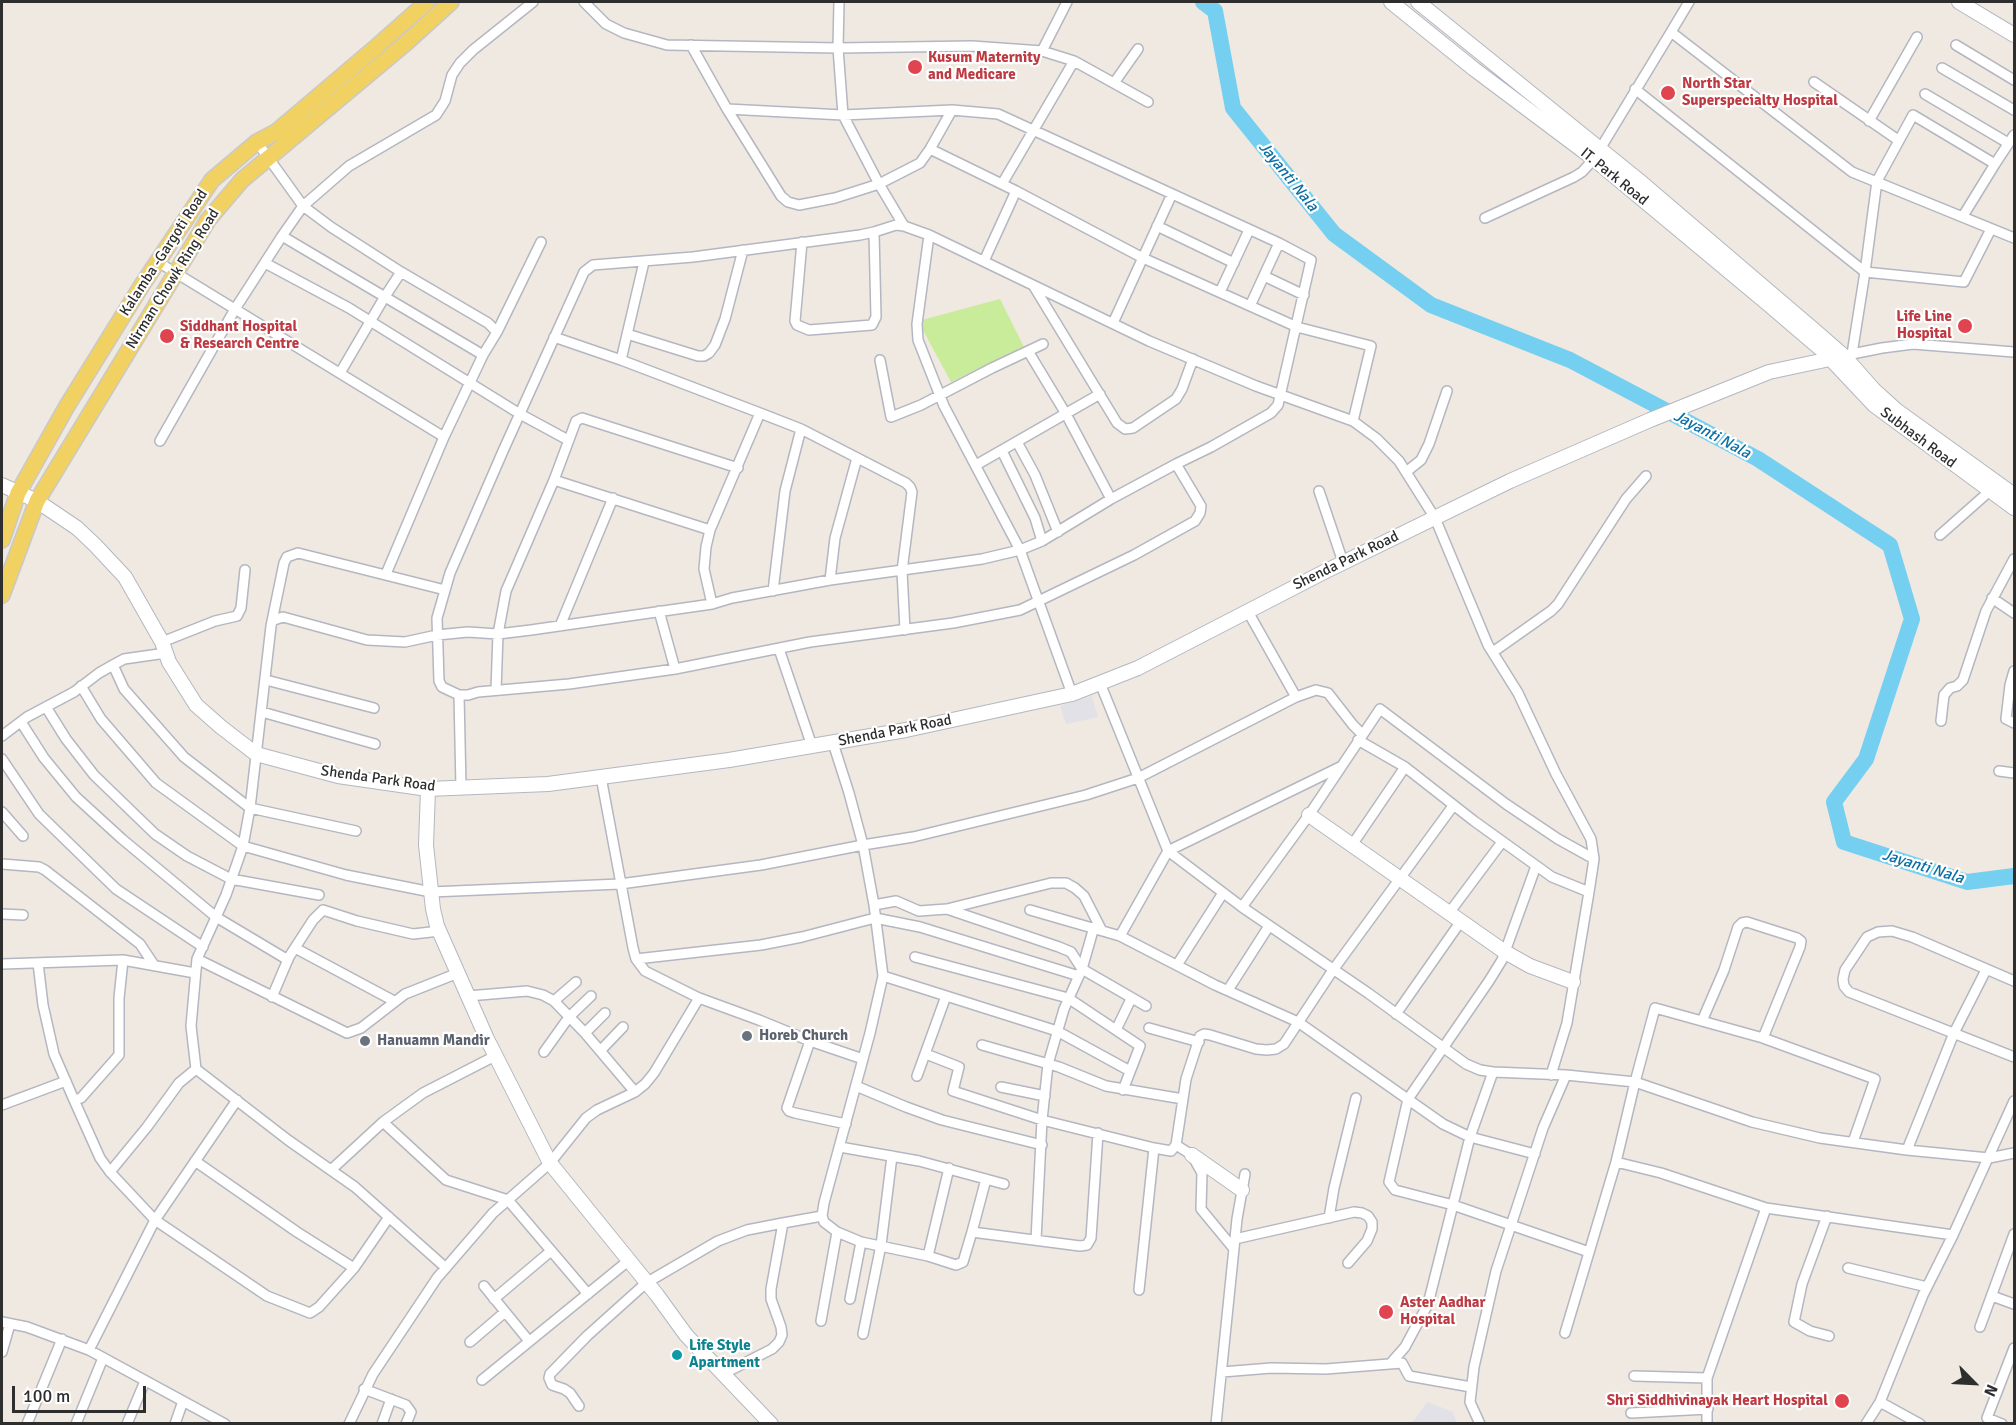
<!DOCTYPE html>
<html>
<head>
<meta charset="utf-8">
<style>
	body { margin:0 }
	#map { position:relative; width:2016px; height:1425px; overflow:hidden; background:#efe9e1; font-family:Signika,sans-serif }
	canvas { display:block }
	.frame { position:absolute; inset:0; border:3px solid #2e2e2e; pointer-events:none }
	.north { position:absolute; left:1944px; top:1353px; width:60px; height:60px; -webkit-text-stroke:4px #fff; paint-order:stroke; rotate:114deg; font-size:16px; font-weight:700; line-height:24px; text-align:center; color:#2e2e2e }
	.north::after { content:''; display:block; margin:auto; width:21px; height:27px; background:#2e2e2e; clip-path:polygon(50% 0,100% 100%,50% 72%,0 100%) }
	.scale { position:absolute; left:12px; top:1386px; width:134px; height:27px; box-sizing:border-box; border:3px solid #2e2e2e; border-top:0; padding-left:8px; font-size:18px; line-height:21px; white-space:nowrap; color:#2e2e2e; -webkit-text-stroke:4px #fff; paint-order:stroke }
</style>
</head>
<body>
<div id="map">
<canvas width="2016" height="1425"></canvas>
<div class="frame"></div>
<div class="north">N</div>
<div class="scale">100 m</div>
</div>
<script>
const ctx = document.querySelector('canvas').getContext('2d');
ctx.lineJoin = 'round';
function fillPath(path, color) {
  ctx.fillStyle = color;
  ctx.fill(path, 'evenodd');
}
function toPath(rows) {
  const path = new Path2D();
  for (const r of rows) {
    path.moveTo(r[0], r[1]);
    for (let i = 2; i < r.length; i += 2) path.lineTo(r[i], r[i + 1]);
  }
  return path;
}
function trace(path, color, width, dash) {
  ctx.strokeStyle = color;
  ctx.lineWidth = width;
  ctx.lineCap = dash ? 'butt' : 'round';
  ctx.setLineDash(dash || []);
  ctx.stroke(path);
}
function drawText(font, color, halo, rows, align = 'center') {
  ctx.font = font + ' Signika,sans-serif';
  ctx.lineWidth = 4.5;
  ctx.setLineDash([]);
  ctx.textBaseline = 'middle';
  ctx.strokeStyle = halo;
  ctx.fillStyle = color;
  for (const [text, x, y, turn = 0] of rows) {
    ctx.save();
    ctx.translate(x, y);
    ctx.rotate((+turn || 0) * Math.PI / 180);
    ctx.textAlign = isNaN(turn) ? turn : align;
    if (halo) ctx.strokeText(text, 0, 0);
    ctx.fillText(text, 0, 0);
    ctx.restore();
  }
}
fillPath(toPath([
	[1092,696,1098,717,1066,724,1060,706],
	[1427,1402,1453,1412,1457,1423,1412,1423]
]), '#e3e1e8');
fillPath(toPath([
	[1000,299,1024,347,951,382,918,321]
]), '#c9ec9a');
trace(toPath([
	[1203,2,1215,11,1233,108,1334,234,1431,305,1570,360,1758,459,1890,545,1912,619,1866,759,1834,802,1844,842,1967,882,2014,876]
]), '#75cff0', 16);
const street = toPath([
	[584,2,606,24,624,33,667,45,838,48,972,46,1042,51,1074,61,1148,102],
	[839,2,838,48,843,115,879,184,904,226],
	[1671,32,1689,2],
	[691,45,727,109,781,196,788,202,799,205,835,198,879,184,920,163,930,149,952,110],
	[1956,45,2014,80],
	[1042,51,1067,2],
	[1942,68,2014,110],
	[1814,82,1898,140],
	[1114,83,1138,49],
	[1635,89,1865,272,1852,354],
	[1925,94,2008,143],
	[1869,121,1917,37],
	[257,142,303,206,331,227,401,272,488,323,497,332,483,355,444,437,386,574],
	[930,149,1016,191,1143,258,1297,327,1371,346,1353,421],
	[1002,184,1074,61],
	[1963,216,1995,164,2014,135],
	[1485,218,1574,177,1582,172,1594,159,1671,32,1852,172,2014,238],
	[1157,226,1234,263],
	[1991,229,1964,282,1865,272,1877,181,1913,115,1995,164],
	[929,235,917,324,918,340,944,406,1020,550,1072,694],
	[282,236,483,355],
	[802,242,795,321,797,325,809,330,872,325,876,317,874,232],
	[984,261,1016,191],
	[158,262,444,437],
	[265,263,349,308,520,414,568,440],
	[1264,276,1304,295],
	[1033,285,1117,423,1125,429,1133,428,1176,399,1182,389,1193,359],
	[1220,292,1249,230],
	[1250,306,1279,243],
	[1113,323,1172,194],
	[497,332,541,242],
	[627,334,698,356,704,356,709,353,715,345,725,319,743,250],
	[554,337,621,360,760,413],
	[1028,351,1066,414,1111,499],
	[1847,355,1882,348,1913,344,2014,352],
	[621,360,644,262],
	[880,360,891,417,921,405,992,368,1043,344],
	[340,373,384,298,401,272],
	[160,441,235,309,282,236,303,206,349,166,436,115,445,101,452,75,460,63,473,50,533,2],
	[1017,442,1035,475,1058,532],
	[1002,451,1035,518,1042,541],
	[1176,464,1201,506,1200,513,1195,521,1134,555,1020,610,953,623,810,642,675,669,569,684,478,692,468,695,459,695,442,687,439,681,437,618,450,573,503,451,584,272,593,265,693,257,860,235,874,232,896,225,904,226,929,235,1149,341,1256,386,1353,421,1376,438,1399,461,1435,518,1488,645,1518,693,1556,774,1591,839,1594,859,1589,892,1567,1023,1551,1075],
	[976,465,1100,394],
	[1406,472,1421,460,1429,444,1447,391],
	[554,480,576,421,582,418,738,468],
	[1319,491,1343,562],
	[1940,535,1992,489],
	[830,580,835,538,857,458],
	[445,590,298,553,287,557,284,563,271,626,250,808,243,846,226,895,197,959,191,1026,196,1069,288,1140,355,1187,446,1268],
	[773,591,785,491,801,429],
	[1992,598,2014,613],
	[712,604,704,569,706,547,710,530,760,413,801,429,906,483,910,487,912,492,902,571,905,630],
	[1247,610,1296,697],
	[659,611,675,669],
	[274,620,283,617,367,640,405,642,437,635,468,632,498,634,531,630,712,604,732,598,830,580,982,559,1020,550,1042,541,1111,499,1176,464,1211,447,1271,413,1278,405,1311,260,1279,243,998,114,952,110,843,115,727,109],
	[560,626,613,498],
	[162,642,215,621,237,616,241,608,245,570],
	[779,649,812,746],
	[1493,652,1551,611,1558,604,1626,499,1646,476],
	[113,665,124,689,184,757,250,808,356,831],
	[2014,671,2010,685,2006,719,2014,723],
	[266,680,374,708],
	[1100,683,1168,851,1242,907,1368,993,1466,1064,1480,1070,1493,1072,1566,1075,1543,1128,1496,1271,1474,1367,1470,1402,1480,1424],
	[81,686,101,719,156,783,243,846,346,875,431,892,620,884,761,865,863,845,913,837,1086,795,1138,778,1296,697,1316,690,1328,693,1353,725,1362,734],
	[496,690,498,634,506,591,554,480,710,530],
	[459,695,461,788],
	[46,707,66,739,94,775,155,834,187,856,231,879,319,895],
	[262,712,375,744],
	[1941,721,1944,695,1950,688,1957,686,1963,680,1986,611,2014,559],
	[21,722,44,758,76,797,122,839,216,917,288,960],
	[2,736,27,717,74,692,99,673,113,665,124,659,166,653],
	[1358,740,1405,767,1474,821,1552,877,1589,892],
	[833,743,849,793,863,845,874,905,883,976,870,1033,824,1203,822,1216,824,1222,837,1232,861,1242,928,1256,956,1265,963,1262,972,1232,1080,1246,1087,1245,1091,1238,1098,1133],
	[2,759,39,814,116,889,203,947],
	[1999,771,2014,773],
	[601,777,633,948,636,959,645,971,699,998,759,1020,810,1041,863,1059],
	[2,812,23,836],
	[1352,845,1405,767],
	[2,864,39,867,45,870,140,944,154,965],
	[1536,866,1502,960,1489,981,1408,1099,1389,1182,1395,1190,1453,1205,1589,1252],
	[874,905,896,901,919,911,947,909,1059,947,1071,952,1082,969,1146,1006],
	[1242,907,1309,815,1380,709,1506,804,1558,839,1594,859],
	[947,909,1051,883,1066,883,1075,888,1084,896,1101,929],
	[1030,910,1120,936,1215,985,1298,1022,1443,1124,1470,1137,1535,1154],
	[1449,913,1502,842],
	[2,914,23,915],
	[1120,936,1168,851,1340,767],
	[295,948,394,1001],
	[915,957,1068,998,1140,1046,1123,1090],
	[197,959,347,1033,361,1028,405,994,458,973],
	[636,959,761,945,802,937,875,918,920,927,1079,976],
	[38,963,43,1005,54,1054,74,1100,100,1158,110,1172,155,1220,267,1296,310,1313,319,1307,354,1268,389,1217],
	[2,964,123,960,195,973],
	[1177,965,1223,893],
	[883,976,1057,1031,1130,1071],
	[2014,981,1912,937,1892,931,1878,932,1867,937,1845,970,1843,979,1844,986,1849,992,2014,1057],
	[1228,990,1269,926],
	[468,996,527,991,543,995,554,1001,585,1033,635,1092],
	[272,997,289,957,313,920,323,910,357,921,413,934,440,931],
	[554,1001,576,982],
	[1396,1014,1461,921],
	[1702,1021,1724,970,1738,927,1742,923,1747,922,1797,938,1801,941,1800,947,1763,1038],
	[1149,1028,1199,1042],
	[1116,1030,1131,999],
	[585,1033,605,1013],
	[810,1041,787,1108,789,1111,795,1113,846,1124],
	[982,1045,1059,1067,1106,1086,1183,1099],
	[600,1051,623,1027],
	[544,1052,569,1017,591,996],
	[926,1054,959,1067,953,1091,1042,1120,1154,1148],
	[1566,1075,1635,1082,1752,1122,1820,1138,1907,1150,1989,1158,2014,1153],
	[917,1076,946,996],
	[856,1086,906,1107,942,1120,1042,1145],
	[1001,1087,1045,1096],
	[74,1100,81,1098,119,1055,119,998,123,960],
	[2,1105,66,1081],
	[383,1122,446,1180,508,1200,588,1294],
	[1853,1142,1875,1079,1763,1038,1655,1008,1635,1082,1616,1162,1661,1173,1766,1208,1953,1235],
	[1176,1145,1192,1155,1202,1173,1201,1209,1234,1249],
	[840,1147,919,1161,1004,1184],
	[1907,1150,1954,1033,1986,970],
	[195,1161,297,1232,354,1268],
	[331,1170,383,1122,423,1093,495,1056],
	[110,1172,147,1127,179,1083,196,1069],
	[1827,1216,1802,1284,1794,1322,1810,1331,1829,1336],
	[1329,1218,1334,1188,1356,1098],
	[972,1232,986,1179],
	[1235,1239,1354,1212,1362,1213,1368,1216,1372,1222,1372,1229,1367,1241,1348,1263],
	[1036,1240,1042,1120,1048,1064,1064,1009,1082,969,1094,927],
	[928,1256,949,1168],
	[1848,1268,1927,1287],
	[484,1286,529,1341],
	[1139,1290,1154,1148,1171,1151,1176,1145,1186,1079,1200,1036,1204,1034,1210,1035,1256,1049,1267,1050,1276,1049,1284,1044,1333,970,1453,806],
	[1992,1296,2014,1304],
	[494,1299,551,1251],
	[850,1299,861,1242],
	[821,1321,837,1232],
	[2,1322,27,1327,89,1350,225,1424],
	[1980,1327,2014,1234],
	[1565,1333,1616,1162],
	[863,1334,881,1245,892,1156],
	[470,1342,505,1312],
	[89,1350,155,1220,237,1100],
	[2,1352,10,1324],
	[1390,1364,1405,1347,1428,1304,1470,1137,1493,1072],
	[1222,1372,1271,1368,1326,1369,1402,1363,1409,1376,1471,1387],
	[723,1374,772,1349,779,1342,782,1335,781,1327,771,1299,771,1289,783,1223,822,1216],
	[1634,1376,1707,1378],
	[482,1380,628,1261],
	[364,1389,406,1405,411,1412,406,1424],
	[1880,1402,1920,1424],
	[579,1406,570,1393,564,1389,552,1385,549,1378,550,1374,587,1336,646,1283,718,1241,747,1230,783,1223],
	[1631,1413,1708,1409],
	[27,1424,62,1339],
	[76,1424,103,1358],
	[127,1424,145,1381],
	[175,1424,183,1401],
	[349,1424,373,1374,437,1278,493,1213,550,1163,586,1118,597,1110,635,1092,645,1084,654,1073,699,998],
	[382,1424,391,1399],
	[1216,1424,1237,1219,1245,1174],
	[1707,1424,1707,1378,1766,1208],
	[1866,1424,1880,1402,1923,1295,1953,1235,2014,1101],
	[2002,1424,1987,1418,2014,1348]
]);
const secondary = toPath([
	[1391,2,1474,69,1594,159,1767,303,1823,351,1874,405,2014,508],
	[1418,2,1642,183,1813,329,1844,356,1874,390,1896,410,2014,495],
	[1959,2,2014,35],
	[2,485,37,501,77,528,95,545,125,577,162,642,169,662,196,705,221,727,256,754,338,776,428,789,548,784,729,760,906,730,1072,694,1138,668,1324,572,1510,481,1650,420,1769,372,1844,356],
	[428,789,426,845,433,909,437,926,487,1039,550,1163,657,1295,686,1335,771,1424],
	[1309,815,1505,952,1530,966,1573,982],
	[1192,1155,1242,1190]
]);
const primary = toPath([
	[2,540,18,493,67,406,142,285,212,180,257,142,276,132,375,48,427,2],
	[2,595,37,501,208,220,242,180,407,42,451,2]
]);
trace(street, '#b4b7c1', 12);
trace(secondary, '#b4b7c1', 16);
trace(primary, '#c9c9c9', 18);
trace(street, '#fff', 9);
trace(secondary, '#fff', 14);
trace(primary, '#f2d163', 15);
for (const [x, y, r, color] of [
	[915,67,8,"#e0444e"],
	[1668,93,8,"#e0444e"],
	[1965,326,8,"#e0444e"],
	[167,336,8,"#e0444e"],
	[747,1036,6,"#6b7280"],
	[365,1041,6,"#6b7280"],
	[1386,1312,8,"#e0444e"],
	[677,1355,6,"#0f9aa8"],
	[1842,1401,8,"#e0444e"]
]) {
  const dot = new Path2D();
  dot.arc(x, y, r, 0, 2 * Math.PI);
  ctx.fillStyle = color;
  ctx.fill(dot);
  trace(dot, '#fff', 2);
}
drawText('bold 15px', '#be3a42', '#fff', [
	["Kusum Maternity",928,58],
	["and Medicare",928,75],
	["North Star",1682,84],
	["Superspecialty Hospital",1682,101],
	["Life Line",1952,317,"right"],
	["Hospital",1952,334,"right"],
	["Siddhant Hospital",180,327],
	["& Research Centre",180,344],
	["Aster Aadhar",1400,1303],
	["Hospital",1400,1320],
	["Shri Siddhivinayak Heart Hospital",1828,1401,"right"]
], 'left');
drawText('15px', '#2e2e2e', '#fff', [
	["IT. Park Road",1614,177,39],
	["Kalamba -Gargoti Road",164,253,-57],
	["Nirman Chowk Ring Road",173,279,-58],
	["Subhash Road",1918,438,37],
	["Shenda Park Road",1346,561,-26],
	["Shenda Park Road",895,731,-11],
	["Shenda Park Road",378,779,8]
]);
drawText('bold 15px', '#5b616d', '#fff', [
	["Horeb Church",759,1036],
	["Hanuamn Mandir",377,1041]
], 'left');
drawText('bold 15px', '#0d838f', '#fff', [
	["Life Style",689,1346],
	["Apartment",689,1363]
], 'left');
drawText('italic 16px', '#0d6fa3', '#fff', [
	["Jayanti Nala",1288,177,51],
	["Jayanti Nala",1712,435,28],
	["Jayanti Nala",1923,867,17]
]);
</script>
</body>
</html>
